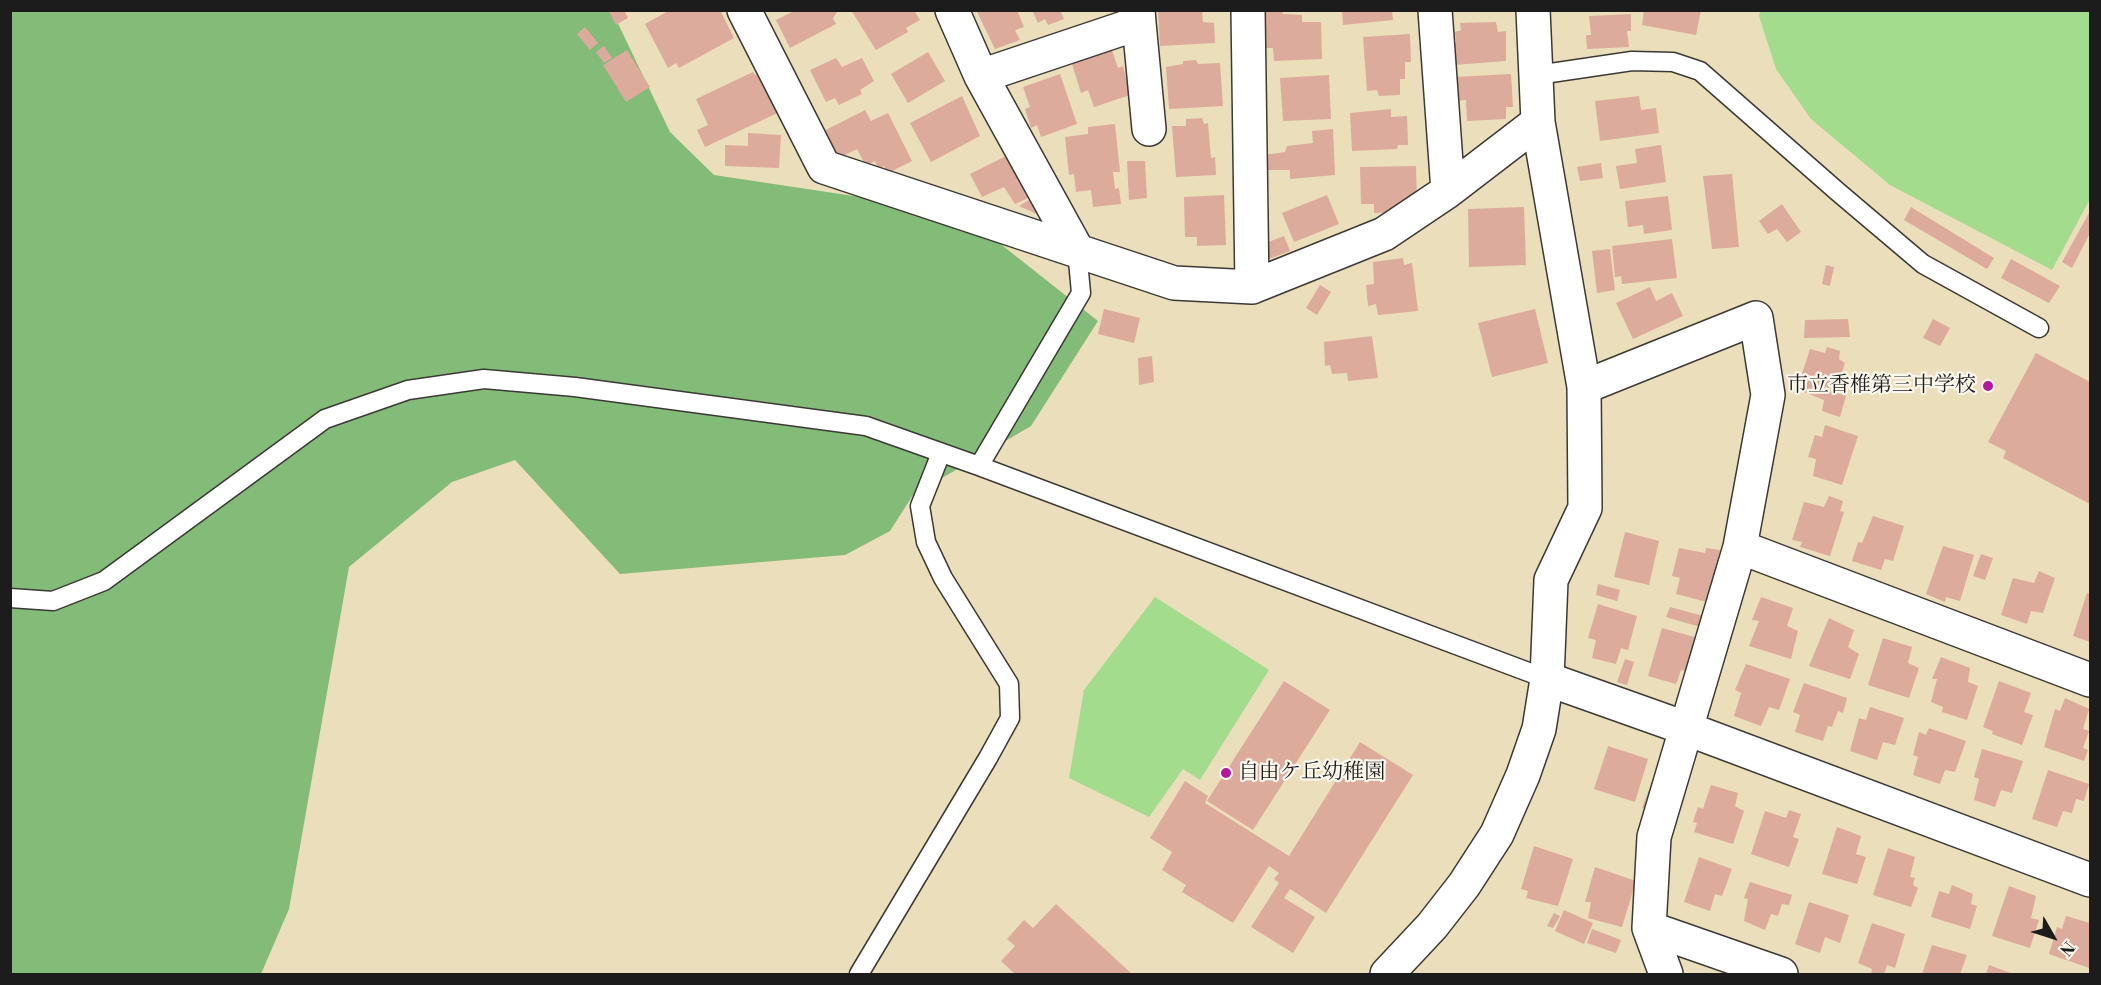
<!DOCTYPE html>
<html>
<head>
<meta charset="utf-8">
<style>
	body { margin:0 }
	#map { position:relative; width:2101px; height:985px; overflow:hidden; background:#ebdeba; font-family:"Libre Bodoni",serif }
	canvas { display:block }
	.frame { position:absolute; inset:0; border:12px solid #1c1c1c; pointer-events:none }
	.north { position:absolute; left:2023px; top:907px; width:60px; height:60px; -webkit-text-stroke:4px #fbf7ec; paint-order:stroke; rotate:129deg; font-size:16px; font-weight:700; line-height:24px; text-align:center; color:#1c1c1c }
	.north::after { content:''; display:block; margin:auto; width:21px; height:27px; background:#1c1c1c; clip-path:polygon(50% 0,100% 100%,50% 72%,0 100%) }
</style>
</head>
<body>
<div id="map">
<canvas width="2101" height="985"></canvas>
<div class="frame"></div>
<div class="north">N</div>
</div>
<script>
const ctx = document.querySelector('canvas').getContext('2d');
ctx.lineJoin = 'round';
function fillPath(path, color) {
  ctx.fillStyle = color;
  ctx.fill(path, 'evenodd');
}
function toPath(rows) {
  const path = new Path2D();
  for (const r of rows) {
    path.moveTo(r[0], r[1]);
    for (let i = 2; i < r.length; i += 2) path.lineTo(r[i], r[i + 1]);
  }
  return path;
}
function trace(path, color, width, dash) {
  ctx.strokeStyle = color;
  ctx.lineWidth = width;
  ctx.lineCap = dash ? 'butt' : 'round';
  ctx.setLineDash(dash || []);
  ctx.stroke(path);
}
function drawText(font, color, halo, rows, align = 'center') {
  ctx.font = font + ' "Libre Bodoni","Noto Serif JP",serif';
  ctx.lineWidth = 4.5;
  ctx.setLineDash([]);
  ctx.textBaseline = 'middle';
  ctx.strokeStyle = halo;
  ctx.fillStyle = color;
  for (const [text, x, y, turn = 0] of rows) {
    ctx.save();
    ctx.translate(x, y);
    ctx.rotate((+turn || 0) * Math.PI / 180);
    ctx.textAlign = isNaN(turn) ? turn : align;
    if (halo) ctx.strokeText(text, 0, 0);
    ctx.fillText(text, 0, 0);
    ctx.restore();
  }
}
fillPath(toPath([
	[1760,11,2090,11,2090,199,2052,270,1890,185,1811,119,1776,69,1759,16],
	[1155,597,1269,670,1200,780,1183,769,1149,817,1069,778,1084,690]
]), '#a4dc8d');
fillPath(toPath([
	[10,11,612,11,670,132,714,175,960,212,1098,321,1031,426,913,495,890,531,845,555,620,574,515,460,452,482,349,567,289,909,261,974,11,974]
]), '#83bc78');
fillPath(toPath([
	[610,10,624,10,628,18,616,25,609,11],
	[670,10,720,10,734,38,679,68,676,63,668,68,645,24],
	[796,10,836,10,837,12,833,18,836,24,790,48,776,20],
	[851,10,914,10,920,20,906,28,908,32,876,50],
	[976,10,1017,10,1024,27,1015,30,1020,40,995,49],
	[1032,10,1064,10,1061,12,1064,19,1048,25,1045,19,1038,23],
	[1158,10,1202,10,1203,22,1214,23,1215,43,1160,46],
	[1282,10,1283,14,1302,15,1302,22,1321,22,1322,59,1274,61,1273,48,1266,48,1265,32,1259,32,1258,12],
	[1342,10,1392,10,1393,20,1343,25],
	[1644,10,1701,10,1696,35,1642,25],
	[1631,14,1631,31,1627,31,1629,47,1587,49,1586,35,1591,35,1589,16],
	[1496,22,1498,32,1506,31,1506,61,1453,65,1451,44,1456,43,1455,32,1461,30,1460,23],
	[585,27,598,43,590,50,577,34],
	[1410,34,1411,62,1405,62,1405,79,1400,79,1400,95,1379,96,1377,90,1367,91,1363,37],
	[1110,44,1118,68,1123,66,1130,95,1094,107,1088,90,1081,93,1072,64,1080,61,1079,57],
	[604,46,612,58,604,63,596,52],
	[627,50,650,87,626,102,603,65],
	[928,52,945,81,908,103,891,74],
	[836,58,842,67,862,58,874,81,860,90,862,94,839,105,835,98,826,102,810,70],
	[1196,60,1198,64,1220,63,1223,106,1169,109,1166,67,1183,64,1183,61],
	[753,72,755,75,759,73,782,111,705,147,697,130,708,125,696,99],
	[1060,74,1077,124,1041,137,1037,125,1031,128,1025,109,1030,107,1023,87],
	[1511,74,1513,107,1506,107,1506,119,1467,121,1466,100,1456,101,1455,77],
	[1329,75,1331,119,1283,121,1280,78],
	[962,96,980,136,931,162,910,123],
	[1639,96,1641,110,1656,108,1659,133,1600,141,1595,101],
	[1391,109,1391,117,1407,116,1408,145,1398,145,1397,149,1352,151,1350,113],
	[865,110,871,121,888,113,912,161,888,173,884,166,878,169,875,161,866,166,857,149,835,160,820,133],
	[1202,118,1204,124,1208,123,1211,158,1215,157,1216,175,1176,177,1172,126,1186,126,1186,119],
	[1115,124,1120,172,1113,172,1115,189,1119,188,1121,204,1093,207,1091,190,1076,192,1074,174,1069,175,1065,137,1088,134,1088,127],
	[1333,129,1335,175,1290,179,1290,170,1265,170,1264,155,1285,152,1287,146,1313,143,1312,131],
	[748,133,781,135,779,168,725,166,725,145,748,146],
	[1661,145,1666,182,1620,189,1616,166,1637,163,1635,149],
	[1008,155,1028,198,1015,204,1004,187,982,197,970,174],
	[1127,161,1145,161,1147,198,1129,200],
	[1601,163,1603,178,1580,181,1577,167],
	[1416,166,1417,204,1401,212,1374,213,1374,204,1361,204,1360,167],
	[1732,174,1739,247,1712,249,1703,176],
	[1224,195,1226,245,1197,246,1197,237,1185,237,1184,197],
	[1327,195,1339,224,1294,242,1282,213],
	[1668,196,1672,230,1644,234,1643,225,1628,227,1625,201],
	[1034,197,1041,206,1037,214,1019,206],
	[1782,204,1801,232,1787,242,1777,229,1768,234,1759,221],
	[1524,207,1526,265,1469,267,1468,209],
	[1911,207,1994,258,1987,269,1904,220],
	[2090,211,2090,233,2072,268,2062,262],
	[1284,236,1290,251,1269,259,1263,244],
	[1672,239,1677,278,1622,284,1621,276,1615,277,1612,246],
	[1610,249,1615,290,1597,293,1592,251],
	[1403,258,1404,265,1412,263,1418,311,1378,315,1376,304,1368,306,1366,285,1374,284,1373,262],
	[2011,259,2060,286,2049,303,2001,278],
	[1826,265,1834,267,1830,286,1822,284],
	[1320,285,1331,292,1317,315,1306,308],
	[1650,287,1656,301,1672,293,1683,316,1633,339,1616,303],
	[1104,309,1140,318,1134,343,1098,334],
	[1535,309,1548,363,1492,377,1478,323],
	[1848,319,1850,337,1804,338,1805,320],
	[1933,319,1950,328,1940,346,1923,338],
	[1372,336,1378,378,1348,381,1347,373,1332,374,1330,365,1325,366,1324,342],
	[1827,347,1840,351,1839,359,1845,363,1839,381,1831,381,1828,389,1846,396,1840,417,1822,411,1824,400,1802,391,1806,379,1801,377,1810,349,1825,353],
	[2036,353,2090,382,2090,504,2003,458,2006,451,1988,442],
	[1152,356,1154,382,1139,385,1138,358],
	[1825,425,1858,436,1842,485,1813,476,1816,459,1808,457,1815,435,1822,437],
	[1829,496,1843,501,1840,511,1844,512,1830,556,1800,547,1802,542,1792,540,1804,502,1824,507],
	[1873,516,1904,526,1893,561,1885,559,1881,570,1852,561,1858,542,1862,543],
	[1625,532,1659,541,1649,585,1614,577],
	[1943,546,1974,555,1960,601,1946,597,1945,602,1926,594],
	[1679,548,1705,553,1706,548,1720,550,1707,602,1676,594,1680,578,1672,576],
	[1981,554,1993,558,1985,580,1973,576],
	[2039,571,2055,578,2043,613,2031,611,2027,624,2001,615,2013,578,2034,583],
	[1598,584,1620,590,1617,601,1596,595],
	[2087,593,2090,594,2090,642,2073,636],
	[1761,597,1793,608,1787,626,1798,631,1791,659,1749,646,1759,621,1752,620],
	[1598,604,1637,616,1628,650,1621,648,1616,664,1592,658,1596,640,1588,638],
	[1670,607,1703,616,1700,627,1666,617],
	[1829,618,1854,630,1848,647,1859,654,1850,679,1809,666],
	[1662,628,1698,638,1689,672,1681,670,1676,684,1648,676],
	[1883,638,1912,647,1908,663,1919,668,1909,698,1868,685],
	[1941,657,1970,668,1968,682,1978,686,1967,720,1942,712,1943,707,1931,702,1937,679,1932,679],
	[1625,659,1634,662,1627,685,1617,682],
	[1746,664,1790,679,1779,710,1769,707,1761,726,1734,716,1741,693,1735,690],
	[1284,681,1330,710,1253,830,1207,801],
	[1999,681,2031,693,2024,712,2033,715,2022,745,1992,734,1993,731,1983,727],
	[1804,683,1847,698,1843,713,1838,711,1832,727,1828,726,1823,741,1795,732,1800,715,1793,712],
	[2065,698,2089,709,2083,729,2089,731,2083,748,2088,750,2084,761,2044,747,2055,709,2060,711],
	[1870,707,1904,718,1895,745,1883,742,1877,760,1850,751,1859,718,1866,720],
	[1929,728,1966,741,1955,772,1945,770,1940,784,1913,775,1918,757,1913,755,1919,732,1926,735],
	[1360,742,1413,775,1326,913,1290,889,1284,898,1315,917,1293,953,1251,927,1279,883,1274,879,1279,873,1269,866,1233,923,1182,892,1186,885,1162,870,1172,852,1150,838,1185,781,1208,796,1205,803,1289,856],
	[1608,746,1648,759,1635,802,1594,789],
	[1982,749,2023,761,2012,793,2001,790,1995,807,1974,800,1979,779,1974,777],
	[2048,770,2089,784,2084,801,2076,799,2072,813,2063,811,2057,827,2032,819],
	[1656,771,1666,774,1651,811,1642,808],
	[1711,785,1738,793,1735,806,1744,811,1733,844,1694,832,1697,823,1693,822,1698,807,1703,809],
	[1789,810,1801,814,1793,837,1799,839,1789,867,1751,854,1765,811,1786,818],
	[1837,827,1861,836,1856,854,1866,857,1857,884,1822,874],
	[1534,846,1573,859,1558,906,1526,898,1528,891,1521,889],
	[1888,848,1915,857,1910,877,1915,878,1913,885,1918,888,1911,907,1873,895],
	[1699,857,1732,869,1722,896,1715,894,1710,911,1684,902],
	[1595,867,1636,881,1622,927,1588,918,1591,902,1585,902],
	[1750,882,1792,895,1789,905,1782,904,1778,916,1771,914,1765,930,1744,921,1748,899,1744,898],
	[1952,885,1973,894,1971,904,1977,906,1970,929,1931,917,1939,891,1949,894],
	[2009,886,2036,896,2031,918,2039,920,2030,948,1992,936],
	[1809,902,1849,915,1840,943,1825,937,1820,953,1795,944],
	[1056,904,1132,974,1015,974,1001,961,1015,946,1007,939,1024,920,1033,928],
	[1564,910,1593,923,1584,944,1555,931],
	[1554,913,1560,916,1553,928,1547,926],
	[2066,916,2090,923,2090,963,2089,968,2049,954,2057,927,2062,929],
	[1872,923,1905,934,1895,968,1887,965,1884,974,1871,974,1872,969,1858,963],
	[1592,929,1621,940,1616,953,1587,943],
	[1932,945,1967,955,1960,974,1922,974],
	[1989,965,2013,974,1986,974]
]), '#ddab9c');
const service = toPath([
	[1537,75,1632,61,1673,62,1700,71,1838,192,1923,264,2039,328],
	[979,466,1081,293,1077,250],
	[10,598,53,601,104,581,325,419,408,390,484,379,575,387,866,426,979,466,1547,679],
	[859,974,988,758,1010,718,1009,684,943,578,926,542,920,506,941,453]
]);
const minor = toPath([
	[744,10,824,167,1174,283,1252,287,1384,234,1448,191,1538,122],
	[952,10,981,76,1077,250],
	[1248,10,1252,287],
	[1435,10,1448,191],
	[1139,23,1149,129],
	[981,76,1139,23,1138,10],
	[1584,387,1756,318,1768,395,1740,547,1654,837,1649,928,1666,974],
	[1740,547,2090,680],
	[1649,928,1781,974],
	[1387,974,1432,926,1464,885,1497,834,1523,775,1539,729,1547,679,1551,580,1585,508,1584,387,1538,122,1533,10]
]);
const tertiary = toPath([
	[1547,679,1685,728,2090,880]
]);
trace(service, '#3b3934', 21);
trace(minor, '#3b3934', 36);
trace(tertiary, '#3b3934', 36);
trace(service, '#fff', 18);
trace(minor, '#fff', 33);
trace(tertiary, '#fff', 33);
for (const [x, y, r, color] of [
	[1988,386,6,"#b5179e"],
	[1226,773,6,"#b5179e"]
]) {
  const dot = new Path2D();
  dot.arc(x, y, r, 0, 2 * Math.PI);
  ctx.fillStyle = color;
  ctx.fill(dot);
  trace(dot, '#fbf7ec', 2);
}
drawText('21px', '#1c1c1c', '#fbf7ec', [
	["市立香椎第三中学校",1976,386],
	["自由ケ丘幼稚園",1238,773,"left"]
], 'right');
</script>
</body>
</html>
